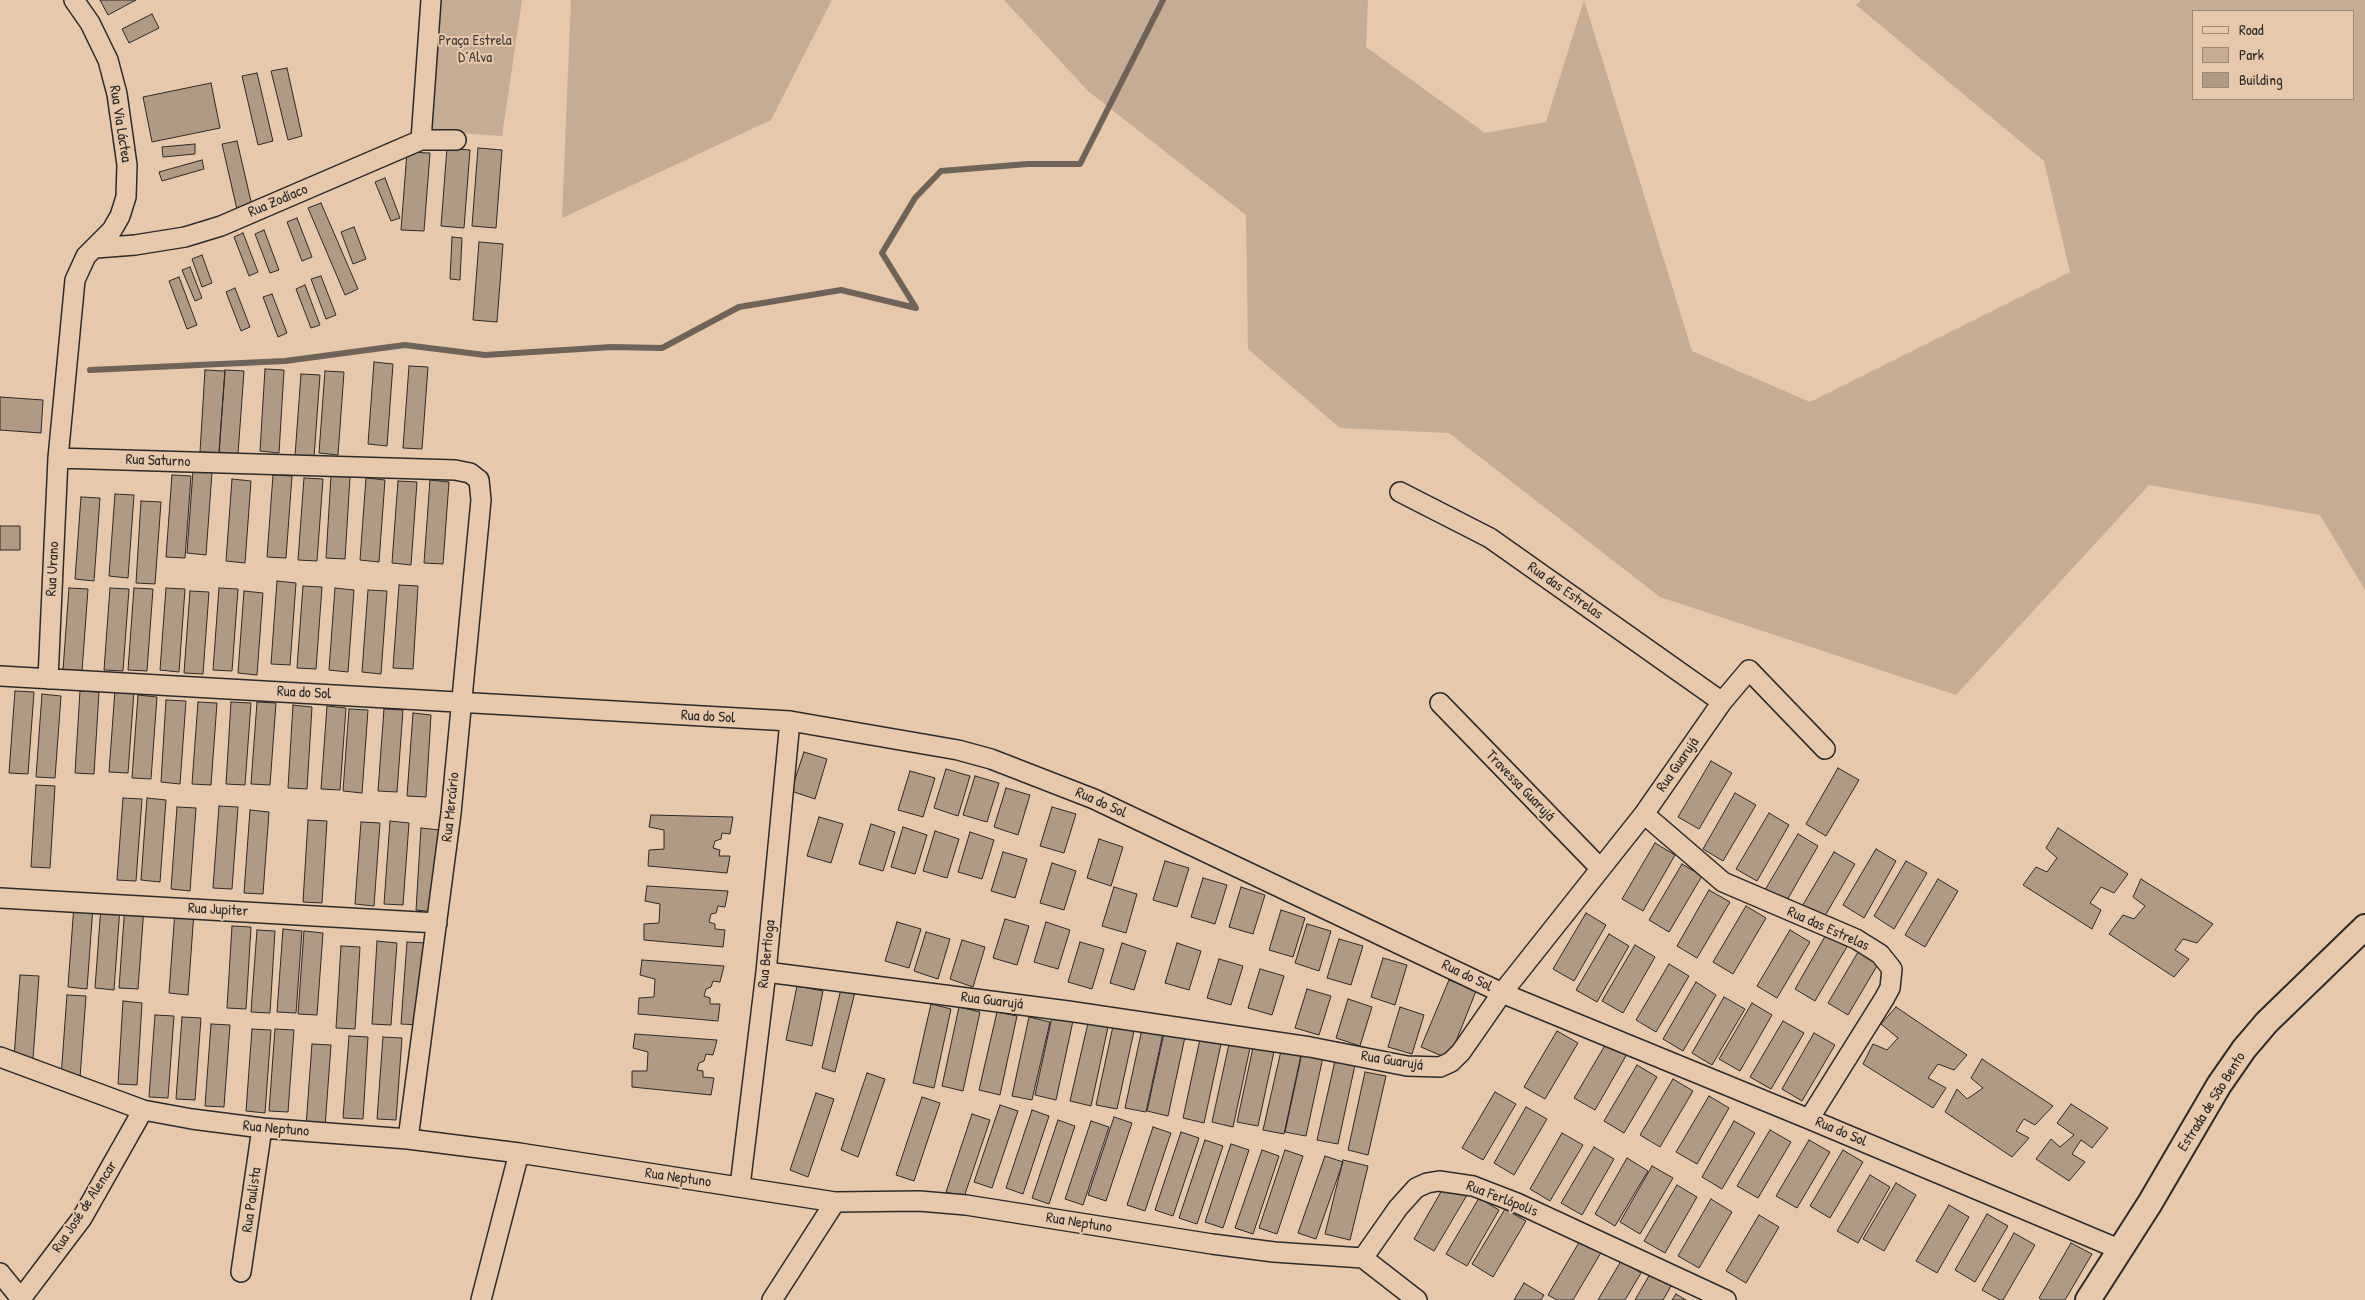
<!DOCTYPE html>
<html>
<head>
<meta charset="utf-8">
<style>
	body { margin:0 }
	#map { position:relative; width:2365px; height:1300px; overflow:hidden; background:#e6c8ac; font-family:"Patrick Hand",sans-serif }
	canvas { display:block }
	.legend { position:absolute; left:2192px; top:10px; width:162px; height:90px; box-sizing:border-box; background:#e6c8ac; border:1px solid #9b8978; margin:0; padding:6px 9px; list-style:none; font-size:15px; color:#2b2b2b }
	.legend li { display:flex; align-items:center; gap:10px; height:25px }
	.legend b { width:25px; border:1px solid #9b8978 }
</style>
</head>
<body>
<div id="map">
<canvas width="2365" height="1300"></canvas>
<ul class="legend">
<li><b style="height:6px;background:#e6c8ac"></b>Road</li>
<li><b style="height:14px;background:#c4ac95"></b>Park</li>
<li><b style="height:14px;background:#af9a86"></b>Building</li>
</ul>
</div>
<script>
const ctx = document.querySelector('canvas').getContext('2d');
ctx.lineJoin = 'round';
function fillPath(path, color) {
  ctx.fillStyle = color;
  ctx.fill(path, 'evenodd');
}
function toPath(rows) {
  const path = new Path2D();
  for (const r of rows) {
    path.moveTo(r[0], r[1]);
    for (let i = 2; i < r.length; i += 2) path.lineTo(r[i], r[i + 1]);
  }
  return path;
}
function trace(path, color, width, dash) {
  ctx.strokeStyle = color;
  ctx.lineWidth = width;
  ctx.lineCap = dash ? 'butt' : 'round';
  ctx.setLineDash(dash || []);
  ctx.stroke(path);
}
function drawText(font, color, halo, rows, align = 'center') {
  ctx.font = font + ' "Patrick Hand",sans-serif';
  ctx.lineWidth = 4;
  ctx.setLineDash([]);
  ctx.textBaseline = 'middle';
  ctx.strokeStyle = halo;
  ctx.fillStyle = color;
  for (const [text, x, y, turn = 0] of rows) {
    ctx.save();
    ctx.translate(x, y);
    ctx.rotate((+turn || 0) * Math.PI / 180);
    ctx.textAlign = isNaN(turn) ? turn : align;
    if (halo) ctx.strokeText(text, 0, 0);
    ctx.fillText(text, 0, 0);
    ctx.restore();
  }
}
fillPath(toPath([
	[439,0,522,0,502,136,430,131],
	[571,0,832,0,771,120,562,218],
	[1004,0,1368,0,1366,47,1485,133,1546,122,1584,0,1692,351,1810,402,2070,272,2044,161,1856,5,1861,0,2365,0,2365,590,2320,515,2149,485,1956,695,1660,597,1449,433,1340,428,1248,349,1246,215,1088,91],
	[2194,11,2354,11,2354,99,2194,99]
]), '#c4ac95');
trace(toPath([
	[90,370,285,361,405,345,485,355,612,347,662,348,739,307,841,290,916,308,882,253,915,198,941,171,1028,164,1080,164,1163,0]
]), '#6e6359', 6);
const building = toPath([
	[100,0,136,0,108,15,100,0],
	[152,14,159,28,129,43,122,29,152,14],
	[287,68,302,136,288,140,271,71,287,68],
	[257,73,273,141,258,145,242,76,257,73],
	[211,83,220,128,152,142,143,97,211,83],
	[237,141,253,210,238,214,222,144,237,141],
	[195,144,195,154,163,157,162,147,195,144],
	[447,148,470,150,464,228,441,226,447,148],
	[478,148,502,150,496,228,472,226,478,148],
	[407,152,430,153,424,231,401,230,407,152],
	[202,160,204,169,162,181,159,172,202,160],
	[385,178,400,218,391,221,375,182,385,178],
	[321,203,358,289,345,295,308,208,321,203],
	[297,218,312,257,302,261,287,222,297,218],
	[354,227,366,259,353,264,341,232,354,227],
	[264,230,279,270,270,273,255,234,264,230],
	[243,233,258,272,249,276,234,237,243,233],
	[452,237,462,238,460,280,450,279,452,237],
	[479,242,503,244,497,322,473,320,479,242],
	[202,255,212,283,202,287,192,259,202,255],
	[190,267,202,298,195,301,182,270,190,267],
	[321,276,336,315,326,319,311,279,321,276],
	[179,277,197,325,187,329,169,281,179,277],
	[305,285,320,325,311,328,296,289,305,285],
	[235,288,250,327,241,331,226,292,235,288],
	[272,294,287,333,278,337,263,297,272,294],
	[374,362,393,364,387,446,368,444,374,362],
	[409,366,428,367,422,449,403,448,409,366],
	[265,369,284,370,279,453,260,451,265,369],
	[205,370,225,371,219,453,200,452,205,370],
	[225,370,244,371,238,454,219,452,225,370],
	[325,371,344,372,338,455,319,453,325,371],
	[301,374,320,375,314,457,295,456,301,374],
	[0,397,43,400,41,433,0,430,0,397],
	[193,471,212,472,206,555,187,553,193,471],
	[172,475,191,476,185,558,166,557,172,475],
	[273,475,292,476,286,558,267,557,273,475],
	[331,476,350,477,345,559,326,558,331,476],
	[304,478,323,479,317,561,298,560,304,478],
	[366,478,385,480,379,562,360,560,366,478],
	[232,479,251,481,245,563,226,561,232,479],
	[430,480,449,482,443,564,424,563,430,480],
	[398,481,417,482,411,565,392,563,398,481],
	[115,494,134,495,128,578,109,576,115,494],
	[81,497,100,498,94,581,75,579,81,497],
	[141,501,161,502,155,584,136,583,141,501],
	[0,526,20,526,20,550,0,550,0,526],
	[277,581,296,583,290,665,271,664,277,581],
	[399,585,418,586,413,669,393,668,399,585],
	[303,586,322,587,316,669,297,668,303,586],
	[69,588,88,589,82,671,63,670,69,588],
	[110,588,129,589,123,671,104,670,110,588],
	[134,588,153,589,147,671,128,670,134,588],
	[166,588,185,589,179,672,160,670,166,588],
	[219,588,238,589,232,671,213,670,219,588],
	[335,588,354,590,348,672,329,670,335,588],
	[368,590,387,591,381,674,362,672,368,590],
	[190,591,209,592,203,674,184,673,190,591],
	[244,591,263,593,257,675,238,673,244,591],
	[115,690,134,691,128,773,109,772,115,690],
	[15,691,34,692,28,774,9,773,15,691],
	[80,691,99,692,94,774,75,773,80,691],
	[42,694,61,696,55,778,36,777,42,694],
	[138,695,157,697,151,779,132,778,138,695],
	[166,700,186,701,180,784,161,782,166,700],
	[198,702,217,703,211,785,192,784,198,702],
	[231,702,251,703,245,785,226,784,231,702],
	[257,702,276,703,270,785,251,784,257,702],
	[293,705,312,707,307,789,288,788,293,705],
	[327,706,346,708,340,790,321,789,327,706],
	[349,709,368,710,362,793,343,791,349,709],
	[384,709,403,710,397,792,378,791,384,709],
	[413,713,431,715,426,797,407,796,413,713],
	[804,752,827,759,815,799,791,791,804,752],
	[1711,761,1732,773,1699,829,1678,817,1711,761],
	[1838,768,1859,780,1826,836,1806,824,1838,768],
	[946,769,970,776,958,816,934,808,946,769],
	[910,771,935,778,923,817,898,810,910,771],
	[975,776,999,783,987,822,963,815,975,776],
	[36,785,55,786,50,868,31,867,36,785],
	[1006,788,1030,795,1018,835,994,827,1006,788],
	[1735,793,1756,805,1723,861,1703,849,1735,793],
	[123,798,142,799,136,881,117,880,123,798],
	[147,798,166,800,160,882,141,880,147,798],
	[219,806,238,807,232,889,213,888,219,806],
	[177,807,196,808,190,891,171,889,177,807],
	[1052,807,1076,814,1064,853,1040,846,1052,807],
	[250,810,269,812,263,894,244,893,250,810],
	[1769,813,1789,825,1757,881,1736,869,1769,813],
	[651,815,733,817,730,834,722,833,721,839,715,841,713,848,720,850,719,856,730,856,727,873,648,866,649,850,664,849,664,830,649,827,651,815],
	[819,817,843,824,831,863,807,856,819,817],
	[308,820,327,821,322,903,303,902,308,820],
	[390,821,409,823,403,905,384,904,390,821],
	[361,822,380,823,374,906,355,904,361,822],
	[871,824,895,832,883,871,859,864,871,824],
	[903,827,927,835,915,874,891,867,903,827],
	[421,828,440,830,435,912,416,910,421,828],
	[2058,828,2128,874,2114,893,2101,887,2090,903,2101,910,2092,929,2023,885,2036,867,2047,872,2057,858,2046,848,2058,828],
	[935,831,959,839,947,878,923,871,935,831],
	[970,832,994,840,982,879,958,872,970,832],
	[1798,834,1818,846,1786,902,1765,890,1798,834],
	[1099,839,1123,847,1111,886,1087,878,1099,839],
	[1655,843,1675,855,1643,911,1622,899,1655,843],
	[1876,849,1896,861,1864,918,1843,905,1876,849],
	[1003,852,1027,859,1015,898,991,891,1003,852],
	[1834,852,1855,864,1822,921,1801,908,1834,852],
	[1165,861,1189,868,1177,907,1153,900,1165,861],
	[1906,861,1927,873,1894,929,1874,916,1906,861],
	[1052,863,1076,871,1064,910,1040,903,1052,863],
	[1682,864,1702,876,1669,932,1649,920,1682,864],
	[1203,878,1227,885,1215,924,1191,917,1203,878],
	[1938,879,1958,891,1925,947,1905,935,1938,879],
	[2141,879,2213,924,2197,943,2183,939,2175,950,2189,959,2174,977,2109,934,2123,915,2134,919,2145,906,2133,897,2141,879],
	[647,886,728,891,725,907,718,906,716,913,711,914,709,922,715,924,715,929,725,930,723,947,644,940,644,924,659,923,660,904,645,901,647,886],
	[1114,887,1137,894,1126,933,1102,926,1114,887],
	[1241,887,1265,895,1253,934,1229,927,1241,887],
	[1709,890,1730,902,1697,958,1677,946,1709,890],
	[74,905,93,906,87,989,68,987,74,905],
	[125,905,144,907,138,989,119,988,125,905],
	[101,906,120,907,114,990,95,988,101,906],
	[1746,906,1766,918,1733,974,1713,962,1746,906],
	[1281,910,1305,918,1293,957,1269,950,1281,910],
	[175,911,194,912,188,995,169,993,175,911],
	[1586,913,1606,925,1574,981,1553,969,1586,913],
	[1005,919,1029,926,1017,965,993,958,1005,919],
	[897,922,921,929,909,968,885,961,897,922],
	[1046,922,1070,930,1058,969,1034,962,1046,922],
	[1307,924,1331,931,1319,971,1295,963,1307,924],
	[232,926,251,927,246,1009,227,1008,232,926],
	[283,929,302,931,296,1013,277,1012,283,929],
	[257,930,275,931,270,1013,251,1012,257,930],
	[1790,930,1810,942,1777,998,1757,986,1790,930],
	[304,931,323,933,317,1015,298,1014,304,931],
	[926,932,950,939,938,979,914,971,926,932],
	[1827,933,1848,945,1815,1001,1795,989,1827,933],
	[1609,934,1629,946,1597,1002,1576,990,1609,934],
	[1339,939,1363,946,1351,985,1327,978,1339,939],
	[962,940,985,947,973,987,950,979,962,940],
	[377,941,397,943,391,1025,372,1024,377,941],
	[407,942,426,943,420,1025,401,1024,407,942],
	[1080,942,1104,949,1092,989,1068,982,1080,942],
	[1122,943,1146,951,1134,990,1110,983,1122,943],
	[1177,943,1201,951,1189,990,1165,983,1177,943],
	[1635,945,1655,957,1623,1013,1602,1001,1635,945],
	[341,946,360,947,355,1029,336,1028,341,946],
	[1861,947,1881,959,1848,1015,1828,1003,1861,947],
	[1383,958,1407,965,1395,1005,1371,997,1383,958],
	[1219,959,1243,966,1231,1005,1207,998,1219,959],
	[642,960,724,966,720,982,713,981,711,987,706,989,704,996,710,998,710,1004,720,1004,718,1021,638,1014,639,998,654,997,655,979,640,975,642,960],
	[1669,964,1689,976,1656,1032,1636,1020,1669,964],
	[1260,969,1284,976,1272,1015,1248,1008,1260,969],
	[20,975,39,976,33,1059,14,1058,20,975],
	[1449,980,1476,991,1449,1059,1421,1047,1449,980],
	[1696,982,1716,995,1683,1051,1663,1039,1696,982],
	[797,986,823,991,812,1046,786,1040,797,986],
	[841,989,855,992,835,1072,822,1068,841,989],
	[1307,989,1331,996,1319,1035,1295,1028,1307,989],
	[67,995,86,996,80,1078,61,1077,67,995],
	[1724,997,1745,1009,1712,1065,1692,1053,1724,997],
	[1348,999,1372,1007,1360,1046,1336,1038,1348,999],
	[123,1001,142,1003,137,1085,118,1084,123,1001],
	[1752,1003,1772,1015,1740,1071,1719,1059,1752,1003],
	[931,1004,951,1009,934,1088,913,1083,931,1004],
	[959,1007,980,1012,963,1091,942,1086,959,1007],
	[1400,1007,1424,1015,1412,1054,1388,1047,1400,1007],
	[1896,1007,1967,1055,1954,1070,1938,1064,1928,1078,1946,1088,1933,1108,1863,1064,1873,1044,1887,1050,1898,1038,1881,1024,1896,1007],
	[997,1012,1017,1016,1000,1095,979,1090,997,1012],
	[155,1015,174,1016,168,1098,149,1097,155,1015],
	[182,1017,201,1018,195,1100,176,1099,182,1017],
	[1029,1017,1050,1022,1032,1100,1012,1096,1029,1017],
	[1052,1017,1073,1021,1056,1100,1035,1095,1052,1017],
	[1783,1021,1804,1033,1771,1089,1750,1077,1783,1021],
	[1088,1023,1108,1027,1091,1106,1070,1101,1088,1023],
	[211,1024,230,1025,224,1107,205,1106,211,1024],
	[1113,1026,1134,1031,1117,1109,1096,1105,1113,1026],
	[252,1029,271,1030,265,1113,246,1111,252,1029],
	[275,1029,294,1030,288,1112,269,1111,275,1029],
	[1142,1029,1163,1033,1146,1112,1125,1108,1142,1029],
	[1557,1031,1578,1043,1545,1099,1524,1087,1557,1031],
	[1164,1033,1185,1037,1168,1116,1147,1111,1164,1033],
	[1814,1033,1835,1045,1802,1101,1782,1089,1814,1033],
	[635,1034,717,1040,713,1055,706,1054,704,1061,699,1063,697,1070,703,1071,703,1077,714,1078,711,1095,632,1087,632,1071,647,1071,648,1052,633,1048,635,1034],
	[349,1036,368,1037,363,1119,343,1118,349,1036],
	[383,1037,402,1038,396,1120,377,1119,383,1037],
	[1200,1039,1221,1044,1204,1123,1183,1118,1200,1039],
	[1607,1042,1627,1054,1595,1110,1574,1098,1607,1042],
	[1254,1043,1275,1047,1258,1126,1237,1122,1254,1043],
	[312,1044,331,1045,325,1127,306,1126,312,1044],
	[1229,1044,1250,1048,1233,1127,1212,1122,1229,1044],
	[1281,1051,1301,1055,1284,1134,1263,1130,1281,1051],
	[1302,1053,1323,1057,1306,1136,1285,1132,1302,1053],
	[1982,1059,2053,1106,2035,1125,2024,1119,2016,1131,2029,1138,2012,1157,1945,1112,1957,1089,1967,1099,1983,1088,1971,1078,1982,1059],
	[1335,1061,1355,1065,1338,1144,1317,1140,1335,1061],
	[1637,1065,1657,1077,1624,1133,1604,1121,1637,1065],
	[1365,1072,1386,1076,1368,1155,1348,1150,1365,1072],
	[867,1073,885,1079,858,1157,841,1150,867,1073],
	[1673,1079,1693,1091,1660,1147,1640,1135,1673,1079],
	[1495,1092,1516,1104,1483,1160,1462,1148,1495,1092],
	[816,1093,834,1099,808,1177,790,1170,816,1093],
	[1709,1096,1729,1108,1697,1164,1676,1152,1709,1096],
	[922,1097,940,1103,914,1181,896,1175,922,1097],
	[2071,1104,2108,1128,2092,1148,2081,1140,2072,1154,2085,1162,2069,1181,2036,1159,2051,1139,2060,1147,2074,1135,2057,1123,2071,1104],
	[1000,1105,1018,1111,992,1188,974,1182,1000,1105],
	[1526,1107,1547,1119,1514,1175,1494,1163,1526,1107],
	[1032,1110,1049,1116,1023,1194,1006,1188,1032,1110],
	[972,1114,990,1120,964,1197,946,1192,972,1114],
	[1114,1117,1132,1123,1106,1201,1088,1195,1114,1117],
	[1058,1120,1075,1126,1049,1204,1032,1198,1058,1120],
	[1091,1121,1109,1127,1083,1205,1065,1199,1091,1121],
	[1734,1121,1755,1133,1722,1189,1702,1177,1734,1121],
	[1153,1127,1171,1133,1145,1211,1127,1205,1153,1127],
	[1770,1130,1791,1142,1758,1198,1737,1186,1770,1130],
	[1181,1132,1199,1138,1173,1216,1155,1210,1181,1132],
	[1562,1133,1583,1145,1550,1201,1530,1189,1562,1133],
	[1205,1140,1223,1146,1197,1224,1179,1218,1205,1140],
	[1809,1140,1830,1152,1797,1208,1776,1196,1809,1140],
	[1231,1144,1249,1150,1223,1228,1205,1222,1231,1144],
	[1594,1147,1614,1159,1582,1215,1561,1203,1594,1147],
	[1262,1150,1279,1156,1253,1234,1235,1228,1262,1150],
	[1285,1150,1303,1156,1277,1234,1259,1228,1285,1150],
	[1843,1150,1863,1162,1830,1218,1810,1206,1843,1150],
	[1325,1156,1343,1162,1316,1239,1298,1233,1325,1156],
	[1627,1158,1648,1171,1615,1226,1595,1214,1627,1158],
	[1343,1160,1368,1166,1350,1240,1325,1234,1343,1160],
	[1652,1166,1673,1178,1640,1234,1620,1222,1652,1166],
	[1870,1175,1890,1187,1858,1243,1837,1231,1870,1175],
	[1446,1183,1467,1195,1434,1251,1414,1239,1446,1183],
	[1896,1183,1916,1195,1884,1251,1863,1239,1896,1183],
	[1677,1185,1697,1197,1665,1253,1644,1241,1677,1185],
	[1479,1198,1499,1210,1467,1266,1446,1254,1479,1198],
	[1711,1199,1732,1212,1699,1268,1678,1256,1711,1199],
	[1949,1205,1969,1217,1937,1273,1916,1261,1949,1205],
	[1505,1209,1526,1221,1493,1277,1472,1264,1505,1209],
	[1987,1214,2008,1226,1975,1282,1955,1270,1987,1214],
	[1759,1215,1779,1227,1746,1283,1726,1271,1759,1215],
	[2014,1233,2035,1245,2003,1300,2000,1300,1982,1290,2014,1233],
	[1581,1239,1602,1251,1573,1300,1557,1300,1548,1295,1581,1239],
	[2071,1243,2092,1254,2065,1300,2042,1300,2039,1298,2071,1243],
	[1621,1261,1641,1273,1625,1300,1598,1300,1621,1261],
	[1650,1274,1671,1286,1663,1300,1635,1300,1650,1274],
	[1524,1283,1544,1295,1541,1300,1514,1300,1524,1283],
	[1676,1294,1686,1300,1672,1300,1676,1294]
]);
fillPath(building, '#af9a86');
trace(building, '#2b2b2b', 1);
const minor = toPath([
	[421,140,431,0],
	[96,248,135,245,185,237,221,226,421,140,456,140],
	[58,458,455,470,470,473,479,480,481,500,451,813,408,1139],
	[1400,492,1490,538,1722,702],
	[0,676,790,721,958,750,991,759,1094,799,1502,993,1809,1119,2121,1250],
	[48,679,58,458,75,280,86,256,112,230,120,216,126,197,127,165,117,94,108,60,90,23,74,0],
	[1440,703,1600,868],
	[1644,814,1723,882,1856,939,1880,954,1892,969,1890,988,1884,999,1809,1119],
	[0,898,437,923],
	[766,972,1068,1011,1310,1047,1407,1066,1440,1067,1451,1062,1461,1052,1502,993,1644,814,1722,702,1749,670,1825,749],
	[0,1057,143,1110,192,1119,262,1128,408,1139,519,1153,835,1202,919,1201,966,1205,1212,1244,1274,1252,1363,1258],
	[740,1186,766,972,790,721],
	[241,1272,262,1128],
	[0,1273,22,1300],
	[20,1300,82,1218,143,1110],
	[481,1300,519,1153],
	[772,1300,835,1202],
	[1417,1300,1363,1258,1398,1208,1416,1188,1427,1183,1439,1181,1473,1186,1517,1203,1726,1300]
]);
const tertiary = toPath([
	[2088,1300,2150,1203,2219,1085,2244,1049,2267,1022,2365,927]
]);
trace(minor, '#2b2b2b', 22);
trace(tertiary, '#2b2b2b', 28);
trace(minor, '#e6c8ac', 19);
trace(tertiary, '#e6c8ac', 24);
drawText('15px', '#423e3b', '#e6c8ac', [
	["Praça Estrela",475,41],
	["D´Alva",475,58]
]);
drawText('15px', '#2b2b2b', '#e6c8ac', [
	["Rua Via Láctea",120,124,81],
	["Rua Zodíaco",278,201,-23],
	["Rua Saturno",158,461,2],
	["Rua Urano",53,569,-87],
	["Rua das Estrelas",1565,591,35],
	["Rua do Sol",304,693,3],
	["Rua do Sol",708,717,3],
	["Rua Guarujá",1678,765,-55],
	["Travessa Guarujá",1520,786,46],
	["Rua do Sol",1101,803,24],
	["Rua Mercúrio",451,807,-84],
	["Rua Jupiter",218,910,3],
	["Rua das Estrelas",1828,929,24],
	["Rua Bertioga",767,954,-84],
	["Rua do Sol",1467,976,26],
	["Rua Guarujá",992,1001,7],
	["Rua Guarujá",1392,1061,9],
	["Estrada de São Bento",2212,1102,-58],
	["Rua Neptuno",276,1129,5],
	["Rua do Sol",1841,1132,23],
	["Rua Neptuno",678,1178,8],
	["Rua Ferlópolis",1502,1199,21],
	["Rua Paulista",252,1200,-82],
	["Rua José de Alencar",85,1207,-57],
	["Rua Neptuno",1079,1223,9]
]);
</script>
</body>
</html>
